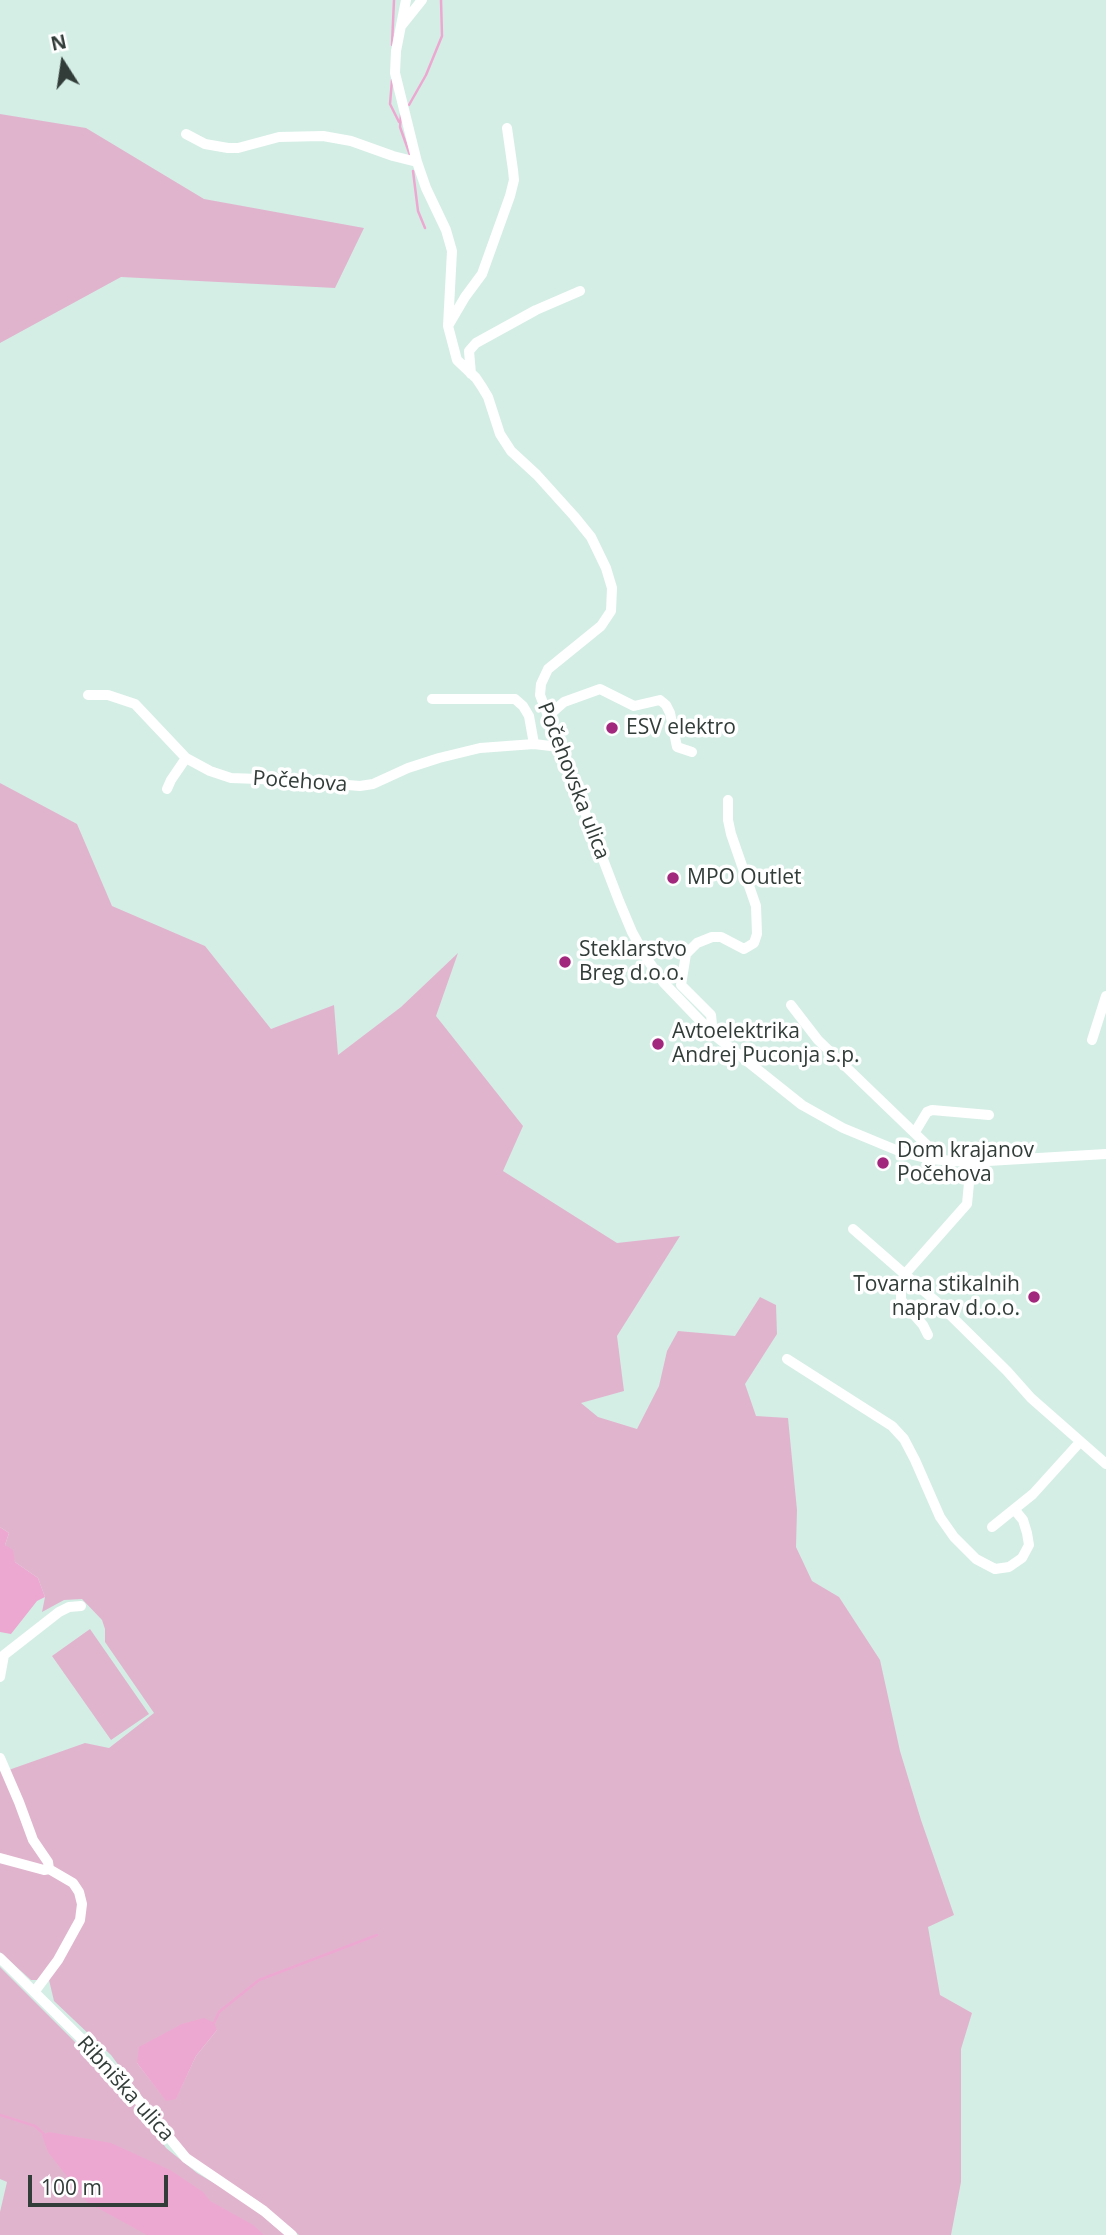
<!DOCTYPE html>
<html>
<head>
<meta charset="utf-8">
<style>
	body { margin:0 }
	#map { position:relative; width:1106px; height:2235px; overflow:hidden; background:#d4eee6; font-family:"Open Sans",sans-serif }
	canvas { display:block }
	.north { position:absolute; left:28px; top:28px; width:70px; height:70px; -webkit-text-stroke:5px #fff; paint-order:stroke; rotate:348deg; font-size:19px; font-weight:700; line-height:28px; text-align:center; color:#323d39 }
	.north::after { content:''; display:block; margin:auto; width:24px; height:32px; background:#323d39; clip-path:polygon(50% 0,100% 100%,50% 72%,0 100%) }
	.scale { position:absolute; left:28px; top:2175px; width:140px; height:32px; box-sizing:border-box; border:4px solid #323d39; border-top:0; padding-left:9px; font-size:21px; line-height:24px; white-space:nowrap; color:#323d39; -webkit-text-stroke:5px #fff; paint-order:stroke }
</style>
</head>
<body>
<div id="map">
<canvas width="1106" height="2235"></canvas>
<div class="north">N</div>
<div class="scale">100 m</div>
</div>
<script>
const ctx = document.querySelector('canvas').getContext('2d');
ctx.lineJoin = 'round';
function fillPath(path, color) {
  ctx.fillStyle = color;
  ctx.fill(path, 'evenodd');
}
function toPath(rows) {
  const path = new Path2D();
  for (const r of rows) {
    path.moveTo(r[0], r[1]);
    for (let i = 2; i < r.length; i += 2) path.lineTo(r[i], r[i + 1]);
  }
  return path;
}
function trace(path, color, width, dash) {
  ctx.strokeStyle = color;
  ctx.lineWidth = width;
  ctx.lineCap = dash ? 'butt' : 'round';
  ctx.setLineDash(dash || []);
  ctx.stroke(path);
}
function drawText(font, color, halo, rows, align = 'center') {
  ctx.font = font + ' "Open Sans",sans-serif';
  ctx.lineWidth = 7;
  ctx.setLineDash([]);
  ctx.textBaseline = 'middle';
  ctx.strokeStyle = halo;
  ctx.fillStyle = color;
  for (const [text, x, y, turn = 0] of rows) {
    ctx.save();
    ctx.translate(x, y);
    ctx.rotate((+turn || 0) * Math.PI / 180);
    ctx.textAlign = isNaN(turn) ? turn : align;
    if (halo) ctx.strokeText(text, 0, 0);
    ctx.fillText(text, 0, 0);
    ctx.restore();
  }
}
fillPath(toPath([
	[0,114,86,128,204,199,364,228,335,288,121,277,0,343],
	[0,783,77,824,112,906,205,946,271,1029,334,1005,338,1055,401,1007,458,953,436,1016,523,1126,503,1171,617,1243,680,1236,617,1336,624,1391,581,1403,598,1417,637,1429,659,1386,667,1351,678,1331,735,1336,760,1297,776,1305,777,1334,745,1384,756,1416,788,1418,797,1510,796,1547,812,1581,839,1597,880,1660,900,1751,921,1820,954,1915,928,1927,940,1995,972,2013,961,2049,961,2182,951,2235,299,2235,258,2201,186,2156,111,2055,54,2001,49,1980,31,1980,0,1952,0,1767,3,1772,85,1743,109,1748,154,1713,105,1642,105,1629,102,1620,82,1599,64,1600,42,1612,45,1597,38,1578,15,1562,5,1545,9,1533,0,1527],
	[217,2030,196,2056,176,2098,166,2100,137,2063],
	[90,1629,149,1714,111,1740,52,1656],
	[0,1967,131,2098,166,2148,197,2173,246,2202,285,2235,0,2235,0,2212,7,2182,0,2179]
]), '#e1b4ce');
fillPath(toPath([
	[0,1527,9,1533,5,1545,13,1550,15,1562,38,1578,45,1597,37,1601,11,1634,0,1632],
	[204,2018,214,2023,217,2030,196,2056,176,2099,166,2101,137,2063,139,2047,182,2024],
	[49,2132,111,2143,170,2170,203,2192,210,2201,253,2225,264,2235,147,2235,87,2202,48,2152,42,2135]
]), '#eda8d1');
trace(toPath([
	[392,45,394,0],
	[392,80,390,104,399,122],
	[409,105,426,75,442,36,441,0],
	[401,114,400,127,411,158],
	[413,171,418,211,425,228],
	[214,2023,219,2012,259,1980,377,1935],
	[0,2115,35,2126,44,2134]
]), '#eda8d1', 2.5);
trace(toPath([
	[406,0,396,51,395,73,417,162,426,188,446,230,452,251,448,326,457,360,476,378,482,387,488,397,500,434,511,451,537,475,574,516,591,537,606,568,612,588,611,611,601,626,548,669,541,684,540,695,619,901,632,932,647,959,664,983,713,1034,802,1105,843,1128,901,1152,930,1159,954,1161,971,1162,1106,1154],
	[402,25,422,0],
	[186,134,205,144,228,148,238,148,279,137,323,136,351,141,393,156,417,162],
	[448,326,465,297,482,274,510,196,514,180,513,170,507,128],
	[471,374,469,351,476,343,536,310,580,291],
	[88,695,108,695,135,704,186,758,210,771,231,778,286,780,360,786,373,784,408,768,439,758,480,748,534,744,559,747],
	[432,699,515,699,523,706,529,716,534,744],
	[547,717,564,702,600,689,634,706,660,700,666,705,670,713,677,747,692,752],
	[167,789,171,780,186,758],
	[791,1005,818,1040,927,1145,930,1152,930,1159],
	[713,1034,711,1015,681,985,686,954,697,943,712,937,721,937,744,949,754,943,757,934,756,906,731,834,728,820,728,800],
	[1092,1040,1106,996],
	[915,1132,927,1112,932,1110,989,1115],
	[853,1229,940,1305,1007,1371,1031,1398,1106,1464],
	[928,1335,923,1325,901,1300,901,1283,905,1274,967,1204,971,1162],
	[787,1359,892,1426,904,1439,915,1460,940,1517,954,1537,976,1559,995,1569,1009,1567,1022,1558,1029,1545,1027,1533,1023,1520,1014,1509],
	[992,1527,1033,1494,1080,1442],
	[0,1677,4,1655,59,1612,69,1607,81,1606],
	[0,1758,19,1802,33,1840,48,1862,49,1869],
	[0,1858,44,1870,49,1869,73,1883,79,1892,82,1904,80,1920,58,1960,35,1991],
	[0,1958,117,2074,186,2158,264,2211,292,2235]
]), '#fff', 10);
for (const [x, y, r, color] of [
	[612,728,7,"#a2287d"],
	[673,878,7,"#a2287d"],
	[565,962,7,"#a2287d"],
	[658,1044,7,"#a2287d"],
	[883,1163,7,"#a2287d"],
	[1034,1297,7,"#a2287d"]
]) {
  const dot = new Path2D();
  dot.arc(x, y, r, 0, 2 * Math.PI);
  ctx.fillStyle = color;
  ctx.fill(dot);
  trace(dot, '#fff', 2.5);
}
drawText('21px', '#323d39', '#fff', [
	["ESV elektro",626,728],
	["MPO Outlet",687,878],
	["Steklarstvo",579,950],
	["Breg d.o.o.",579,974],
	["Avtoelektrika",672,1032],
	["Andrej Puconja s.p.",672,1056],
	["Dom krajanov",897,1151],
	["Počehova",897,1175],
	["Tovarna stikalnih",1020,1285,"right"],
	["naprav d.o.o.",1020,1309,"right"]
], 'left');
drawText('21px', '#323d39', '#fff', [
	["Počehovska ulica",573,781,69],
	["Počehova",300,782,4],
	["Ribniška ulica",125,2089,48]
]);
</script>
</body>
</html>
